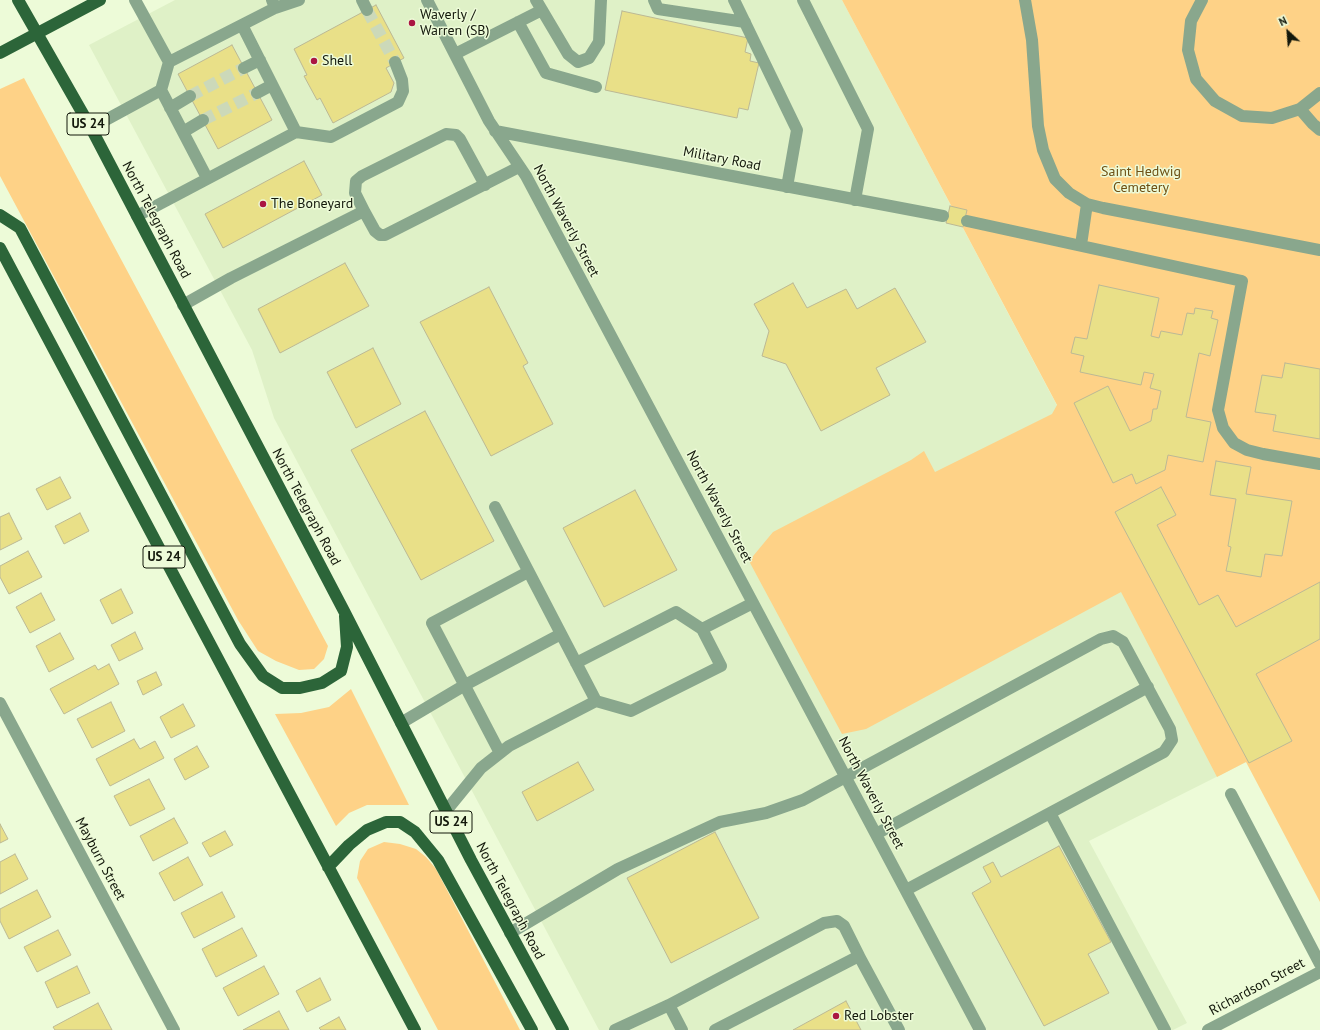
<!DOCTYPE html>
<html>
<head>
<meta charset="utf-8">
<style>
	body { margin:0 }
	#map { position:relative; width:1320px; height:1030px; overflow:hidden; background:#edfbd8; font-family:"PT Sans",sans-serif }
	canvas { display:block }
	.north { position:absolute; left:1268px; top:12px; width:40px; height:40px; -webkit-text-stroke:3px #edfbd8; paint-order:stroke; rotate:334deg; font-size:11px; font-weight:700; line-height:16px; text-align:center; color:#13180b }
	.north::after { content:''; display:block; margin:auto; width:14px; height:18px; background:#13180b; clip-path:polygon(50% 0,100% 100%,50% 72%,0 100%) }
</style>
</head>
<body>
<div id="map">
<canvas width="1320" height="1030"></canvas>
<div class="north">N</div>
</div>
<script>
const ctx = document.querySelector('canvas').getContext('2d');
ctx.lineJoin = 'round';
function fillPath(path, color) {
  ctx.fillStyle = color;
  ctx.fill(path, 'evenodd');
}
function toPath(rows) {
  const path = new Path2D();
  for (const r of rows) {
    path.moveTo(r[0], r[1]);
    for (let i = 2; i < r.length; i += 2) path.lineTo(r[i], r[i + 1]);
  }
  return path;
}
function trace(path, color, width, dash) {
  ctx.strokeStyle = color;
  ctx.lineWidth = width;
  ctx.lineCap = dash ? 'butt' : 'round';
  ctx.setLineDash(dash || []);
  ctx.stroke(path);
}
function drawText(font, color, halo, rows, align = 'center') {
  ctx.font = font + ' "PT Sans",sans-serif';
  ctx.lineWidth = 3;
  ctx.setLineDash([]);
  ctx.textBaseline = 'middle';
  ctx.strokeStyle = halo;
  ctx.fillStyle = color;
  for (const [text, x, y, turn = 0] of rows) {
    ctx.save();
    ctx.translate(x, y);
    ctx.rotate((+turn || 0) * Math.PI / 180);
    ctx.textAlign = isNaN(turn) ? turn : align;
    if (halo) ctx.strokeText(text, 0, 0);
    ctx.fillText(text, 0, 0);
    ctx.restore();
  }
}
fillPath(toPath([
	[175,0,842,0,1246,762,1089,841,1187,1023,1173,1030,599,1030,274,418,252,350,89,45]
]), '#dff1c7');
fillPath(toPath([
	[842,0,1320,0,1320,902,1246,762,1217,777,1121,592,866,729,842,734,749,561,773,532,911,460,924,451,935,472,1052,414,1057,405],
	[24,78,328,646,324,659,314,669,299,670,276,661,258,651,238,620,0,176,0,89],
	[351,689,409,805,367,805,349,813,336,826,275,714,301,713,329,707],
	[384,842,400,844,416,849,426,857,436,869,520,1030,438,1030,357,878,360,861,368,849]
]), '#fed287');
const building = toPath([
	[376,5,404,58,386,68,394,83,391,92,333,123,320,98,317,100,304,76,307,75,294,49,376,5],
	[622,11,748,38,745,52,751,54,750,61,759,63,748,110,739,108,737,118,605,90,622,11],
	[232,45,272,120,218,149,178,74,232,45],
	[304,161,322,195,223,248,205,214,304,161],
	[950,206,967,210,963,227,946,223,950,206],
	[345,263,369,306,280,353,258,309,345,263],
	[793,283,807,308,846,289,857,309,895,288,926,342,876,368,890,395,821,431,786,364,762,356,769,331,754,304,793,283],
	[1099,285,1159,298,1151,336,1159,338,1161,331,1182,335,1187,313,1194,314,1195,308,1213,311,1211,318,1218,320,1210,356,1199,353,1186,417,1211,422,1203,462,1168,455,1165,470,1136,484,1132,474,1113,483,1074,403,1108,386,1130,431,1151,421,1153,409,1157,409,1161,391,1150,388,1154,374,1144,372,1141,385,1080,372,1084,356,1071,353,1075,337,1087,339,1099,285],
	[489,287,528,363,523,366,553,424,491,456,420,322,489,287],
	[373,348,401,404,356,428,327,372,373,348],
	[1285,363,1320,369,1320,439,1273,431,1276,415,1255,412,1262,375,1282,378,1285,363],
	[425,411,494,541,421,580,351,450,425,411],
	[1216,461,1251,467,1246,494,1292,501,1282,556,1265,554,1261,577,1226,571,1231,547,1228,546,1236,499,1210,495,1216,461],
	[60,477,71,498,47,510,36,489,60,477],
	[1161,487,1176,515,1157,525,1199,605,1218,595,1236,627,1320,582,1320,639,1256,674,1292,741,1249,763,1115,512,1161,487],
	[635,490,677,570,604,607,563,528,635,490],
	[9,513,22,539,0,550,0,517,9,513],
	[80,513,89,531,64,544,55,526,80,513],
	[28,551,42,577,9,594,0,577,0,566,28,551],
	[121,589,133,613,112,624,100,600,121,589],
	[41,593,55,620,30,633,16,607,41,593],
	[135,632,143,649,119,661,111,645,135,632],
	[60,633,74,659,49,672,36,646,60,633],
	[109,664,119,684,64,714,50,689,95,665,98,670,109,664],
	[156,672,162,685,143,695,137,681,156,672],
	[111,702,125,731,92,748,77,719,111,702],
	[183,704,195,726,171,738,160,717,183,704],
	[134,739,140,749,155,741,164,758,110,786,96,759,134,739],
	[197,746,209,767,185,780,174,759,197,746],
	[578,762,594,790,537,821,522,792,578,762],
	[149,779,165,809,130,826,114,796,149,779],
	[174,818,188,843,153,861,140,836,174,818],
	[0,824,8,839,0,843,0,824],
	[225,831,233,845,210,857,202,843,225,831],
	[715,832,759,918,671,963,627,878,715,832],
	[1059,846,1111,942,1088,954,1109,993,1044,1026,972,893,991,882,983,867,993,862,1001,877,1059,846],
	[15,854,28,879,0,894,0,862,15,854],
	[188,857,203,885,174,901,159,873,188,857],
	[37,890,51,917,9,939,0,921,0,909,37,890],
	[222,892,235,917,194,938,181,913,222,892],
	[242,928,257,956,216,977,202,949,242,928],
	[58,930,71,955,37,972,24,947,58,930],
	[77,966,90,993,57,1008,45,982,77,966],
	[264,966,279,994,238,1016,223,988,264,966],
	[320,978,331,1000,307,1012,296,991,320,978],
	[846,1001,861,1030,793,1030,846,1001],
	[98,1003,112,1030,55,1030,53,1027,98,1003],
	[279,1011,289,1030,243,1030,279,1011],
	[339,1017,346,1030,321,1030,319,1028,339,1017]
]);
fillPath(building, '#e9e088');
trace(building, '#bcb995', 1);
trace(toPath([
	[367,10,395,62],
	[190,96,244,68],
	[203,120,257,93]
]), '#ccd9b9', 12, [12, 6]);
trace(toPath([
	[135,0,169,62],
	[272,0,275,8,299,0],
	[362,0,367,10],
	[427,0,489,121,526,176,980,1030],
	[536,0,568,54,578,62,589,58,599,42,601,0],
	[654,0,658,9,745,22],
	[734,0,797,130,787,187],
	[803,0,868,129,855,200],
	[1025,0,1032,40,1038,126,1043,150,1055,179,1069,193,1087,204,1103,208,1320,250],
	[1202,0,1191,21,1188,50,1196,79,1215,101,1242,116,1272,118,1300,109,1320,93],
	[518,22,546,73,596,87],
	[242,25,296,132],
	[455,54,542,10],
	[244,68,260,60],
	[257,93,272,85],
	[170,108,190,96],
	[1300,109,1313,124,1320,130],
	[91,128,161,90],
	[495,131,943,216],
	[183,132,203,120],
	[207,178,161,90,169,62,275,8],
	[364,211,355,193,356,181,362,176,446,134,456,135,460,139,485,185],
	[137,216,296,132,331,137,398,102,403,91,402,80,395,62],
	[967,221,1242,281,1218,410,1223,428,1234,443,1247,450,1263,454,1320,464],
	[1081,245,1087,204],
	[183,305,231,278,364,211,375,231,380,235,385,235,519,167],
	[576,663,676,612,702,629],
	[596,701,631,711,721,666,702,629,753,603],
	[0,703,174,1030],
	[401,723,465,685,561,634],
	[500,753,432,623,528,572],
	[1231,794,1320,964],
	[446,811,481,768,509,746,596,701,495,507],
	[1050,813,1165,1030],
	[876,834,1148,687],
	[510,933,618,869,720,822,766,813,803,800,1101,639,1113,636,1123,642,1170,729,1172,740,1164,752,906,890],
	[859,956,899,1030],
	[669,1005,824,923,837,921,844,926,859,956,715,1030],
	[615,1030,669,1005,682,1030],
	[1208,1030,1320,972]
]), '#89a78d', 12);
trace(toPath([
	[18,0,91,128,344,611,471,860,563,1030],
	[0,53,100,0],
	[0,215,20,228,240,644,263,676,282,688,300,688,322,683,341,671,347,647,345,616],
	[0,248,415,1030],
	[328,867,349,845,367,830,386,822,400,822,415,832,438,860,532,1030]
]), '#2c6539', 12);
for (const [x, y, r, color] of [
	[412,23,4,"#aa1542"],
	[314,61,4,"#aa1542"],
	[263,204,4,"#aa1542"],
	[836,1016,4,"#aa1542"]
]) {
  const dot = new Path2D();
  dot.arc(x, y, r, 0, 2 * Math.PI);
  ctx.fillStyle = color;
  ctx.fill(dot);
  trace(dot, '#edfbd8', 1.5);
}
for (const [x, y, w] of [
	[88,124,42],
	[164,557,42],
	[451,822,42]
]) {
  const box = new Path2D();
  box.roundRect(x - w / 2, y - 11, w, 22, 3);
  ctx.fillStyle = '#edfbd8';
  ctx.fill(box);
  trace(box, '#13180b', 1);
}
drawText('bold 13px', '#13180b', null, [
	["US 24",88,124],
	["US 24",164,557],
	["US 24",451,822]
]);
drawText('14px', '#13180b', '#edfbd8', [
	["Waverly /",420,15],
	["Warren (SB)",420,31],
	["Shell",322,61],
	["The Boneyard",271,204],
	["Red Lobster",844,1016]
], 'left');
drawText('14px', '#13180b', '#edfbd8', [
	["Military Road",722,159,11],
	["North Telegraph Road",156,220,62],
	["North Waverly Street",566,221,62],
	["North Telegraph Road",306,507,62],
	["North Waverly Street",719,507,62],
	["North Waverly Street",871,793,62],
	["Mayburn Street",100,859,62],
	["North Telegraph Road",510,901,62],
	["Richardson Street",1257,987,-28]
]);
drawText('14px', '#6e5014', '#edfbd8', [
	["Saint Hedwig",1141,172],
	["Cemetery",1141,188]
]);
</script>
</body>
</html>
